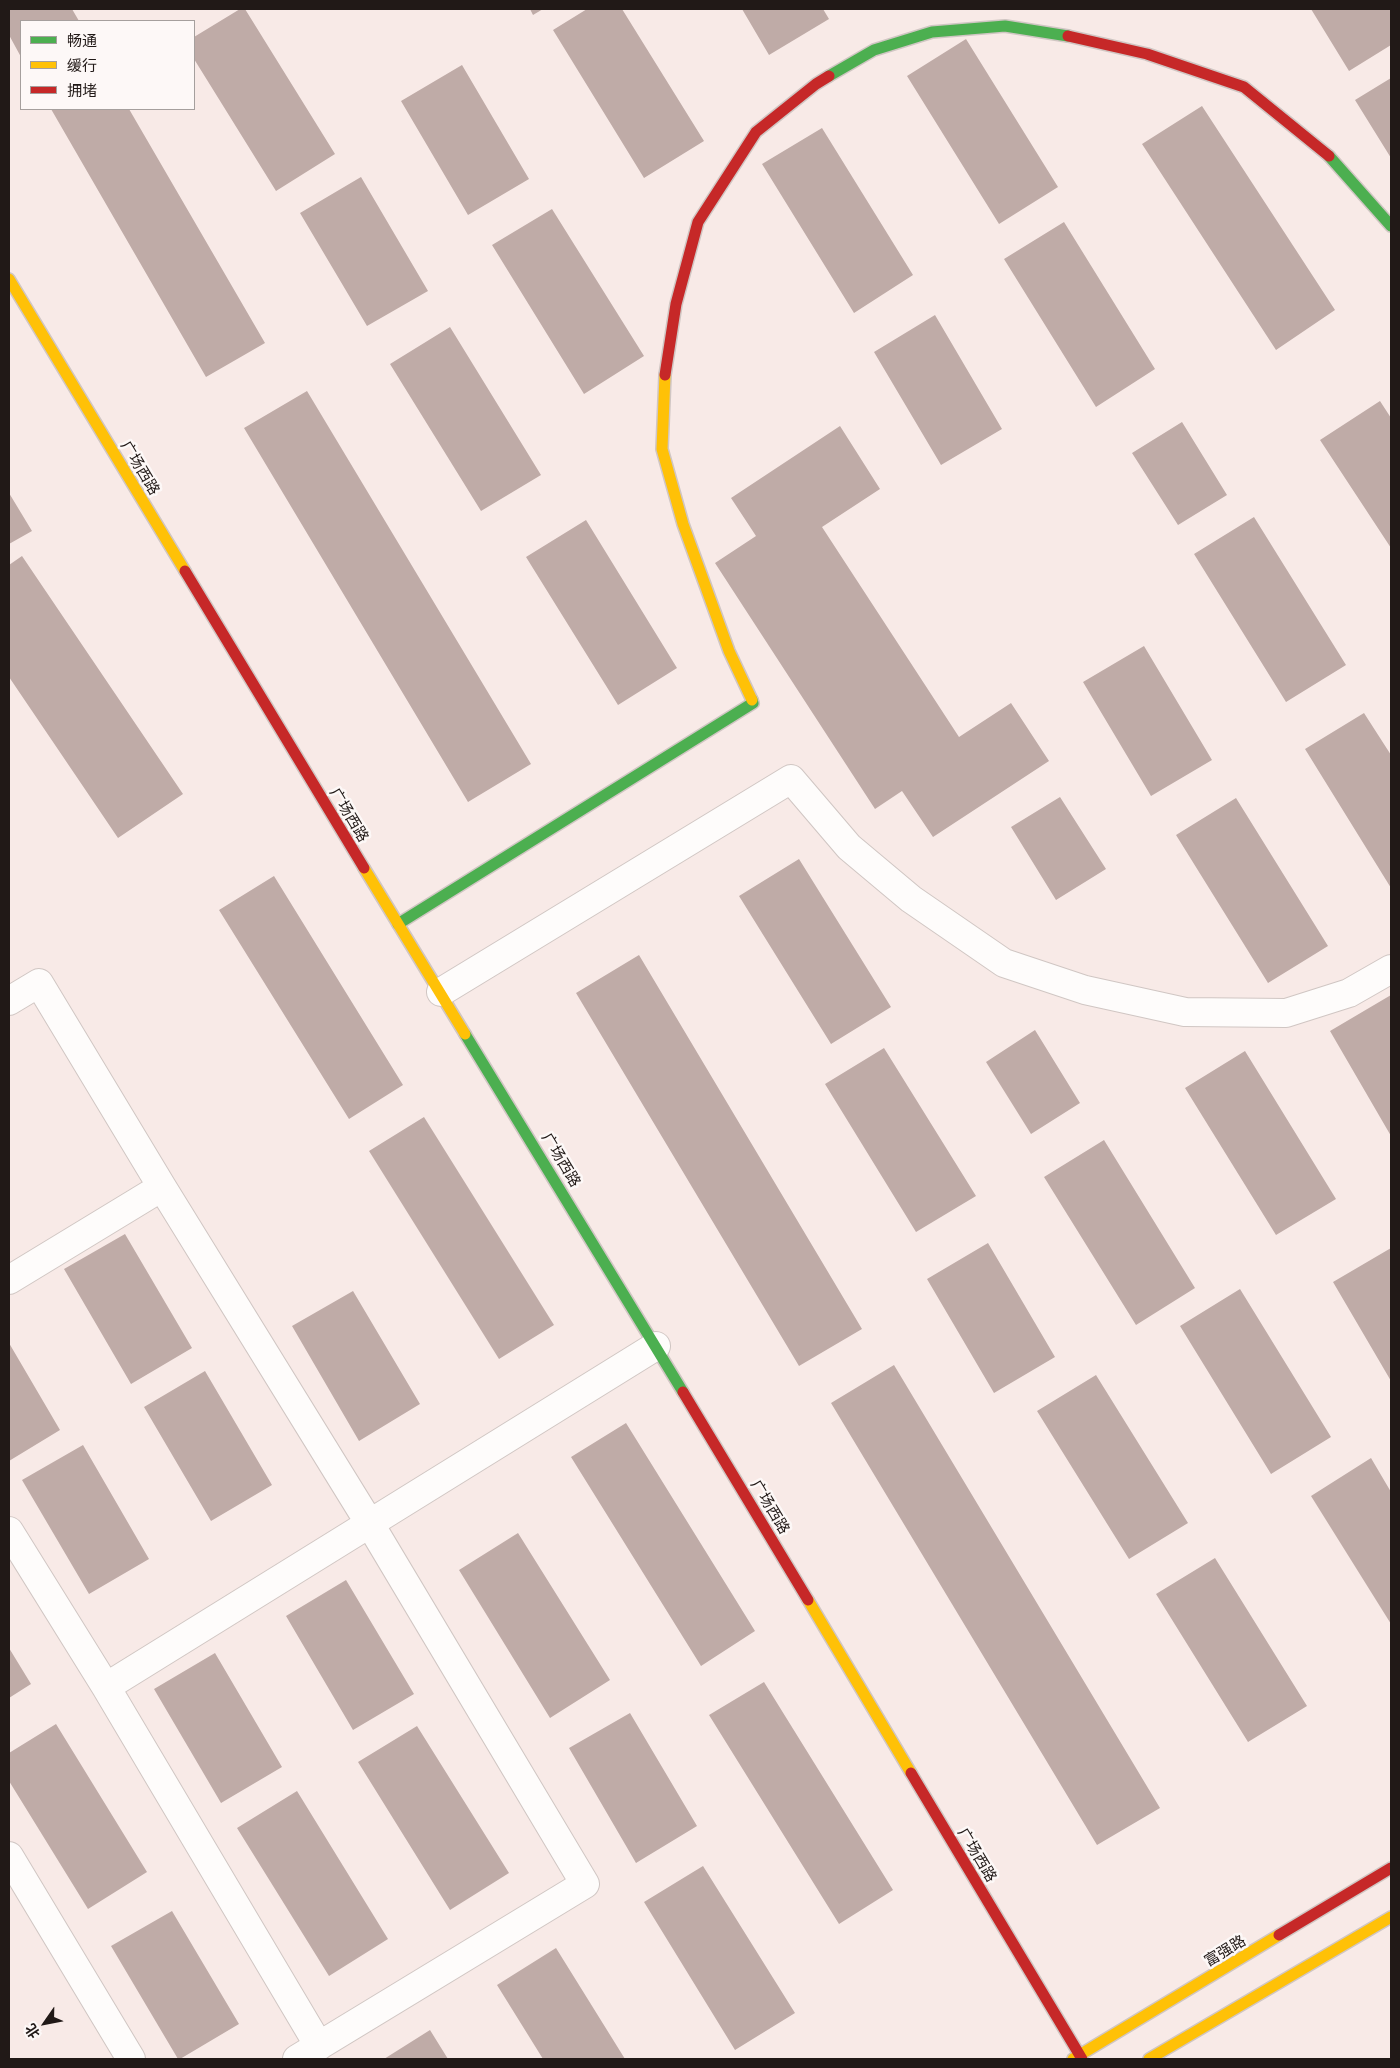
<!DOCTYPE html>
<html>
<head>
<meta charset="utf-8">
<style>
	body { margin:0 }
	#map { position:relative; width:1400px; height:2068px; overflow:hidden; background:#f8eae7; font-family:"Golos Text","Noto Sans SC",sans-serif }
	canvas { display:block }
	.frame { position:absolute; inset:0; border:10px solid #211917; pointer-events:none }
	.legend { position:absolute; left:20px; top:20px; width:175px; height:90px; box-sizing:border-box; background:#fdf8f7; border:1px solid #a59f9d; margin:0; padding:6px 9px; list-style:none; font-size:15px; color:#211917 }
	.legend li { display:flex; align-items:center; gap:10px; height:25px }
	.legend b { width:25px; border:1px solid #a59f9d }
	.north { position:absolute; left:20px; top:1998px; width:50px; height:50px; -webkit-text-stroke:4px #fdf8f7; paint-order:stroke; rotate:237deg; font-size:14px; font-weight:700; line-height:20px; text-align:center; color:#211917 }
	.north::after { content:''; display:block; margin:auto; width:18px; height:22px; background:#211917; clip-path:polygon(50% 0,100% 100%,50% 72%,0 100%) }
</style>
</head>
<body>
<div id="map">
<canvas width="1400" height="2068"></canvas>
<div class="frame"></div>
<ul class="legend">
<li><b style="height:6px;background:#4caf50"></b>畅通</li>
<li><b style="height:6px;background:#ffc107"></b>缓行</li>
<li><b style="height:6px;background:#c62828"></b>拥堵</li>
</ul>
<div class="north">北</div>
</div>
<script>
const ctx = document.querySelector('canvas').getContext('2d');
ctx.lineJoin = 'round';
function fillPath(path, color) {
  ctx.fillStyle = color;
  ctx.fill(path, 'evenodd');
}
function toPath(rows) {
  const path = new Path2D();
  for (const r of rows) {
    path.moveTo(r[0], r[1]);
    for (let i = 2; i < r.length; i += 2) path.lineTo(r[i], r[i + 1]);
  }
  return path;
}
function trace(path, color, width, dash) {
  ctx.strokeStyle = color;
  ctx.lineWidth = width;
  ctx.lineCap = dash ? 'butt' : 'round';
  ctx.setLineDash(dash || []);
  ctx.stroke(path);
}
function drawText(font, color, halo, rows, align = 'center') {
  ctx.font = font + ' "Golos Text","Noto Sans SC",sans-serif';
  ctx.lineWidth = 5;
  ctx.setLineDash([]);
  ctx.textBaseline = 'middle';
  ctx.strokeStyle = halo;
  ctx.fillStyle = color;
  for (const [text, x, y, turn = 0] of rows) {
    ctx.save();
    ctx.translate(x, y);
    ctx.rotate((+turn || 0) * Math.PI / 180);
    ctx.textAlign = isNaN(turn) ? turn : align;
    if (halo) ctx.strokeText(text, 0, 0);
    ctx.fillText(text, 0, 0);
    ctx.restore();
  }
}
fillPath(toPath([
	[9,9,72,9,79,21,21,21,21,57,9,35],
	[240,9,245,9,335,154,276,191,194,59,194,37],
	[530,9,543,9,533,15],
	[587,9,622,9,704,141,644,178,553,30],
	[742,9,823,9,829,19,769,55],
	[1311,9,1391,9,1391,45,1349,71],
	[966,39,1058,187,999,224,907,76],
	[462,65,529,179,468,215,401,101],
	[1391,78,1391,158,1355,100],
	[1202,106,1335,310,1276,350,1142,144],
	[51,109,129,109,265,343,206,377],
	[822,128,913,275,854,313,762,164],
	[361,177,428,291,367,326,300,213],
	[552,209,644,356,584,394,492,245],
	[1064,222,1155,369,1096,407,1004,259],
	[935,315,1002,429,941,465,874,352],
	[450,327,541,475,481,511,390,364],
	[307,391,531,764,468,802,244,428],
	[1380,401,1391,418,1391,548,1320,440],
	[1182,422,1227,495,1178,525,1132,453],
	[840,426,880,489,822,527,959,737,1011,703,1049,761,933,837,902,791,875,809,715,563,756,536,731,498],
	[9,493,32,531,9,544],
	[1254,517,1346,665,1286,702,1194,554],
	[586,520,677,668,618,705,526,557],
	[22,556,183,794,118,838,9,677,9,565],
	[1144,646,1212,760,1151,796,1083,682],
	[1364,713,1391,755,1391,888,1305,749],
	[1060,797,1106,869,1056,900,1011,827],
	[1236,798,1328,946,1268,983,1176,835],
	[799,859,891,1007,831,1044,739,896],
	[274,876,403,1085,349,1119,219,910],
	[639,955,862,1329,799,1366,576,993],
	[1391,995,1391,1136,1330,1031],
	[1035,1030,1080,1103,1031,1134,986,1062],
	[884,1048,976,1196,916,1232,825,1084],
	[1245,1051,1336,1199,1276,1235,1185,1088],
	[424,1117,554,1325,499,1359,369,1151],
	[1104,1140,1195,1288,1136,1325,1044,1177],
	[125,1234,192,1348,131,1384,64,1269],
	[988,1243,1055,1357,994,1393,927,1279],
	[1391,1248,1391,1381,1333,1282],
	[1240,1289,1331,1437,1271,1474,1180,1326],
	[353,1291,420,1404,359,1441,292,1326],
	[9,1343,60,1430,9,1461],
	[894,1365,1160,1808,1097,1845,831,1403],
	[205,1371,272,1485,211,1521,144,1407],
	[1096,1375,1188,1523,1129,1559,1037,1411],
	[626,1423,755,1631,701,1666,571,1457],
	[83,1445,149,1559,89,1594,22,1480],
	[1371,1458,1391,1492,1391,1624,1311,1496],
	[518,1533,610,1680,550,1718,459,1570],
	[1215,1558,1307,1706,1248,1742,1156,1594],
	[346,1580,414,1694,353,1730,286,1616],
	[9,1648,31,1684,9,1698],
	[215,1653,282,1767,221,1803,154,1689],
	[764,1682,893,1890,839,1924,709,1715],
	[630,1713,697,1826,636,1863,569,1748],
	[56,1724,147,1872,88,1909,9,1781,9,1753],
	[417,1726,509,1873,450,1910,358,1762],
	[297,1791,388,1939,329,1976,237,1828],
	[703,1866,795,2013,735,2050,644,1902],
	[172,1911,239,2024,180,2059,178,2059,111,1946],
	[556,1948,625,2059,543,2059,497,1985],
	[430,2030,448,2059,384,2059]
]), '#bfaba7');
const street = toPath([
	[441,992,791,779,849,847,911,899,1004,963,1085,990,1185,1012,1286,1013,1349,993,1391,969],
	[9,1001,39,983,162,1187,370,1524,585,1884,297,2059],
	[9,1280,162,1187],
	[9,1531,106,1687,319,2046],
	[106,1687,656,1346],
	[9,1856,131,2059]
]);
const fast = toPath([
	[829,76,874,50,932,32,1005,26,1068,36],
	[1329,156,1391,226],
	[398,924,753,703,752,700],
	[465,1034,683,1392]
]);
const slow = toPath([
	[9,279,185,571],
	[665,375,662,449,683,524,729,651,752,700],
	[364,868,465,1034],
	[808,1600,911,1773],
	[1073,2059,1279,1935],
	[1149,2059,1391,1917]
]);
const jam = toPath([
	[1068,36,1147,54,1244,87,1329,156],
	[665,375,676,304,698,222,756,132,816,84,829,76],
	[185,571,364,868],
	[683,1392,808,1600],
	[911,1773,1082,2059],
	[1279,1935,1391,1868]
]);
trace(street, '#d0c6c3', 30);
trace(fast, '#d0c6c3', 14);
trace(slow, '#d0c6c3', 14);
trace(jam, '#d0c6c3', 14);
trace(street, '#fefcfb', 28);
trace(fast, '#4caf50', 11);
trace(slow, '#ffc107', 11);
trace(jam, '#c62828', 11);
drawText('15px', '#211917', '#fdf8f7', [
	["广场西路",140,468,59],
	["广场西路",349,815,59],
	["广场西路",561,1160,59],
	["广场西路",770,1507,59],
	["广场西路",977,1855,59],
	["富强路",1225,1951,-31]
]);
</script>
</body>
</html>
